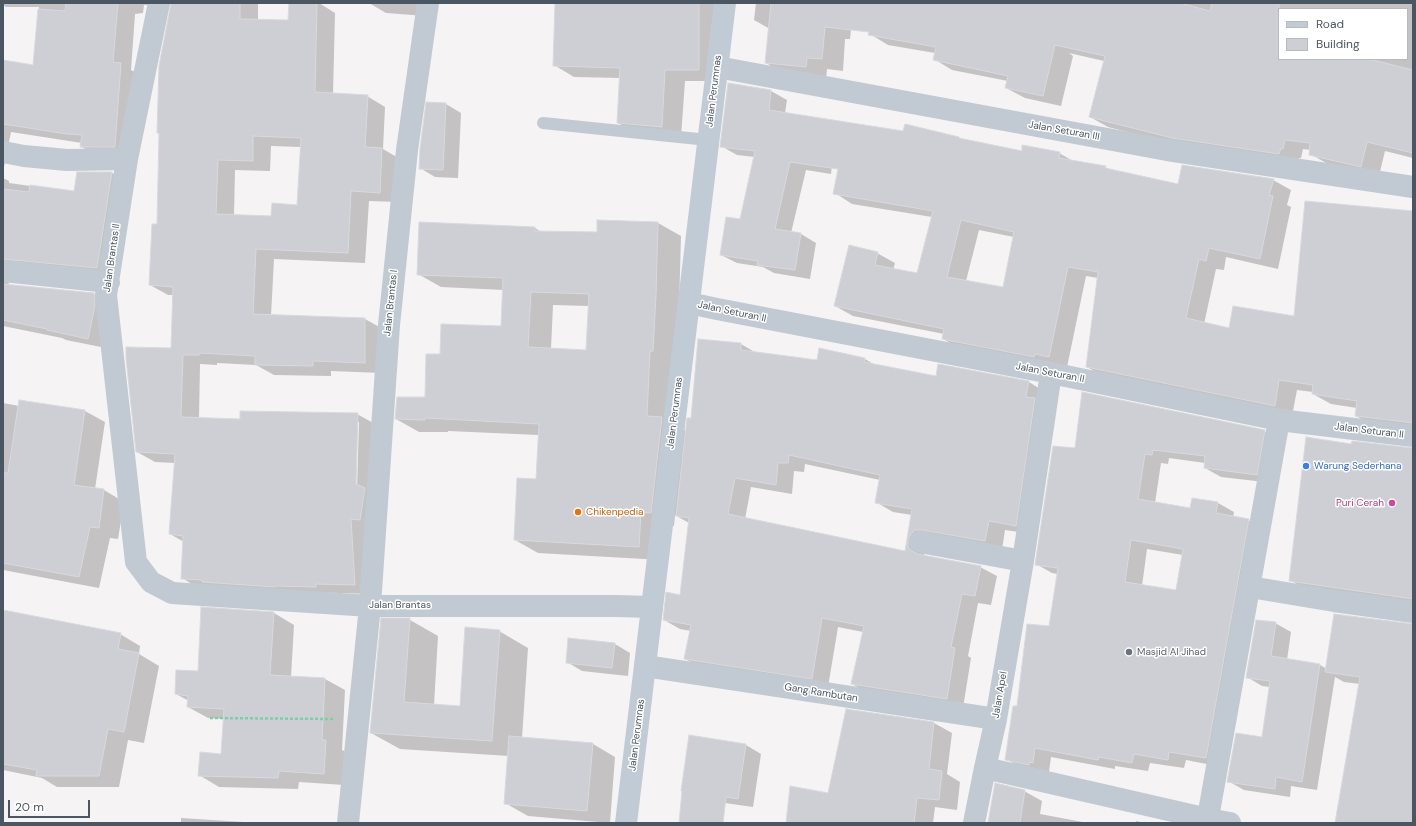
<!DOCTYPE html>
<html>
<head>
<meta charset="utf-8">
<style>
	body { margin:0 }
	#map { position:relative; width:1416px; height:826px; overflow:hidden; background:#f5f3f3; font-family:"DM Sans",sans-serif }
	canvas { display:block }
	.frame { position:absolute; inset:0; border:4px solid #4a5661; pointer-events:none }
	.legend { position:absolute; left:1278px; top:8px; width:130px; height:52px; box-sizing:border-box; background:#fff; border:1px solid #b7bbc0; margin:0; padding:5px 7px; list-style:none; font-size:12px; color:#4a5661 }
	.legend li { display:flex; align-items:center; gap:8px; height:20px }
	.legend b { width:20px; border:1px solid #b7bbc0 }
	.scale { position:absolute; left:8px; top:800px; width:82px; height:18px; box-sizing:border-box; border:2px solid #4a5661; border-top:0; padding-left:5px; font-size:12px; line-height:14px; white-space:nowrap; color:#4a5661; -webkit-text-stroke:3px #fff; paint-order:stroke }
</style>
</head>
<body>
<div id="map">
<canvas width="1416" height="826"></canvas>
<div class="frame"></div>
<ul class="legend">
<li><b style="height:5px;background:#c1cbd6"></b>Road</li>
<li><b style="height:11px;background:#cdcfd5"></b>Building</li>
</ul>
<div class="scale">20 m</div>
</div>
<script>
const ctx = document.querySelector('canvas').getContext('2d');
ctx.lineJoin = 'round';
function fillPath(path, color) {
  ctx.fillStyle = color;
  ctx.fill(path, 'evenodd');
}
function toPath(rows) {
  const path = new Path2D();
  for (const r of rows) {
    path.moveTo(r[0], r[1]);
    for (let i = 2; i < r.length; i += 2) path.lineTo(r[i], r[i + 1]);
  }
  return path;
}
function trace(path, color, width, dash) {
  ctx.strokeStyle = color;
  ctx.lineWidth = width;
  ctx.lineCap = dash ? 'butt' : 'round';
  ctx.setLineDash(dash || []);
  ctx.stroke(path);
}
function drawText(font, color, halo, rows, align = 'center') {
  ctx.font = font + ' "DM Sans",sans-serif';
  ctx.lineWidth = 3;
  ctx.setLineDash([]);
  ctx.textBaseline = 'middle';
  ctx.strokeStyle = halo;
  ctx.fillStyle = color;
  for (const [text, x, y, turn = 0] of rows) {
    ctx.save();
    ctx.translate(x, y);
    ctx.rotate((+turn || 0) * Math.PI / 180);
    ctx.textAlign = isNaN(turn) ? turn : align;
    if (halo) ctx.strokeText(text, 0, 0);
    ctx.fillText(text, 0, 0);
    ctx.restore();
  }
}
fillPath(toPath([
	[3,3,171,3,167,7,144,5,143,13,135,14,131,70,139,74,132,156,99,157,82,147,82,143,11,132,3,172,3,61,34,66,39,7,6,7,3,5],
	[172,3,258,3,258,20,289,21,290,3,319,3,335,13,333,94,367,96,385,107,383,149,400,159,398,202,369,201,365,263,274,259,271,316,365,319,383,329,382,373,331,371,331,376,274,375,256,365,217,363,217,365,200,364,199,418,241,420,357,414,375,424,373,594,200,589,182,578,184,542,170,534,175,463,155,462,137,452,172,349,174,295,168,295,150,285,158,226],
	[271,146,301,147,298,206,272,217,234,215,235,170,270,171],
	[357,422,359,422,357,489,355,489],
	[369,3,427,3,426,16,386,13],
	[556,3,718,3,718,81,685,81,681,137,638,134,618,123,621,78,574,77,554,65],
	[756,3,854,3,850,39,845,39,843,71,827,69,826,79,787,75,766,63,770,29,754,20],
	[875,3,1413,3,1413,158,1385,151,1379,176,1328,164,1310,154,1311,150,1303,149,1301,158,1299,158,1297,164,1191,148,1108,127,1090,117,1104,61,1069,53,1073,56,1061,106,1025,98,1006,88,1008,81,952,70,934,59,935,53,888,45,870,34],
	[1279,9,1407,9,1407,59,1279,59],
	[729,84,771,91,787,100,785,113,836,128,831,174,806,170,791,233,801,234,816,243,810,279,774,273,763,267,737,263,721,255,741,220,755,157,737,155,721,146],
	[446,104,461,113,458,178,435,177,420,168],
	[904,133,959,138,962,140,1022,152,1059,153,1073,161,1105,167,1111,170,1179,185,1273,180,1291,190,1287,205,1291,207,1278,269,1226,257,1224,270,1216,269,1204,324,1230,330,1295,318,1413,212,1413,431,1374,426,1356,416,1357,408,1331,404,1313,394,1313,392,1297,390,1292,416,1104,377,1087,367,1098,278,1086,276,1067,367,961,349,943,339,944,334,853,316,835,306,877,253,895,263,893,270,918,275,932,217,852,204,835,193],
	[979,230,1014,237,1004,288,966,281],
	[77,173,112,173,130,183,115,278,8,280,9,285,93,294,111,304,106,348,66,340,62,338,3,326,3,178,9,181,9,183,74,192],
	[598,221,658,223,681,236,679,309,670,422,687,432,692,419,741,344,758,354,817,361,820,350,865,359,875,365,936,378,1029,382,1045,392,1032,534,1005,530,1002,550,924,549,924,557,980,567,997,576,991,605,978,603,968,656,971,658,963,708,869,693,852,684,863,632,838,627,828,687,701,668,685,659,691,631,680,629,664,620,681,596,689,523,675,515,674,526,664,525,662,560,538,553,515,540,537,480,539,435,448,431,448,432,419,432,396,419,426,398,441,355,502,327,504,290,441,287,418,274,420,223,535,228,541,232,598,233],
	[553,305,589,306,587,351,551,349],
	[805,464,880,480,876,502,893,512,912,515,906,552,745,519,751,487,792,494,794,471,804,472],
	[3,403,19,406,85,411,105,422,95,489,104,490,124,502,118,539,110,538,99,588,3,570],
	[1264,431,1280,440,1273,483,1221,477,1205,468,1205,463,1169,458,1168,464,1161,463,1155,503,1191,509,1218,503,1234,512,1233,518,1248,520,1264,530,1222,767,1186,760,1184,768,1150,763,1148,771,1115,766,1115,769,1051,757,1049,772,1023,769,1006,759,1018,707,1050,628,1058,574,1052,573,1036,564,1076,449],
	[1147,549,1183,555,1176,591,1142,586],
	[1352,445,1413,449,1413,606,1307,590,1290,580],
	[3,611,120,634,140,646,139,654,159,666,144,743,128,740,119,787,57,787,42,778,3,770],
	[274,613,294,625,291,677,325,679,345,690,342,750,346,752,344,785,299,782,298,789,219,787,199,775,222,756,224,719,208,718,188,707,189,701,176,694,199,672],
	[410,620,438,636,434,705,460,707,499,631,528,648,522,738,593,744,615,757,610,823,528,816,505,803,509,756,400,749,371,733],
	[1275,623,1291,632,1287,660,1320,665,1327,669,1413,625,1413,823,1336,823,1360,684,1344,682,1335,677,1317,790,1291,786,1290,797,1244,790,1228,781,1262,738,1270,687,1262,686,1247,677],
	[615,644,630,653,628,676,582,671,567,662],
	[847,710,934,723,952,733,947,774,960,782,957,810,935,807,933,823,802,823,829,795],
	[746,745,761,754,753,807,697,799],
	[1024,791,1042,801,1040,814,1088,823,987,823,990,817],
	[181,818,259,823,181,823],
	[1136,821,1146,823,1136,823]
]), '#0003');
const building = toPath([
	[66,3,118,3,113,62,121,63,115,147,80,147,82,135,67,134,3,124,3,60,33,65,38,9,65,11,66,3],
	[171,3,240,3,240,19,288,20,289,3,317,3,315,92,368,95,365,147,382,148,380,193,351,191,348,253,256,249,253,314,365,318,365,363,313,361,313,366,255,365,255,356,199,353,199,355,183,355,181,417,240,419,240,411,358,413,356,484,365,488,360,520,351,519,355,585,316,584,316,587,275,586,275,587,202,582,202,580,181,579,183,536,169,534,175,454,136,452,126,358,126,347,171,348,173,287,149,285,152,224,157,224,159,133,157,133,159,66,171,3],
	[253,136,301,138,297,205,272,203,271,216,216,214,218,160,253,161,253,136],
	[555,3,699,3,699,70,665,70,662,127,617,123,620,68,553,66,555,3],
	[771,3,1180,3,1210,11,1212,3,1279,3,1279,59,1369,59,1413,70,1413,153,1367,142,1361,167,1309,155,1310,143,1285,140,1283,149,1281,148,1279,154,1172,138,1089,117,1105,56,1055,45,1043,96,1005,88,1008,76,933,60,936,47,868,35,869,32,825,27,822,59,807,58,806,67,765,63,771,3],
	[728,83,771,90,769,110,903,131,905,124,959,137,959,138,1022,151,1022,145,1060,152,1059,158,1106,166,1105,168,1178,184,1182,165,1274,179,1269,195,1273,196,1260,259,1209,248,1206,261,1199,259,1186,318,1229,328,1233,306,1294,316,1305,201,1413,211,1413,423,1355,416,1357,401,1312,394,1313,385,1279,380,1275,406,1086,367,1098,272,1068,267,1049,357,1035,354,1034,357,942,339,944,329,834,306,849,245,878,252,875,265,917,273,933,211,833,194,838,169,790,162,775,229,801,233,795,270,757,265,758,261,720,255,726,217,740,219,755,151,720,147,728,83],
	[961,220,1014,232,1003,287,947,277,961,220],
	[426,102,446,103,443,170,419,169,420,149,426,102],
	[77,172,112,172,97,268,3,259,3,189,29,192,30,185,74,191,77,172],
	[597,220,658,222,656,295,653,351,650,351,647,416,662,417,651,513,641,512,639,547,514,540,517,478,536,479,539,424,425,418,425,420,395,419,397,397,425,397,426,354,440,354,441,324,501,326,503,278,417,275,419,222,535,227,535,231,597,232,597,220],
	[531,292,589,294,586,350,528,347,531,292],
	[3,284,94,293,95,306,88,339,47,330,47,329,3,320,3,284],
	[698,339,741,343,741,350,817,360,819,348,865,358,864,362,936,376,938,364,1029,381,1026,397,1035,398,1016,526,989,521,985,541,922,530,915,530,911,534,908,539,908,547,912,551,917,554,981,566,975,596,962,594,951,647,955,648,947,699,851,684,864,626,822,618,812,679,684,659,691,625,663,620,666,592,680,595,689,518,676,516,687,418,691,418,698,339],
	[789,455,880,475,875,503,912,509,905,551,728,514,735,478,776,485,778,463,788,463,789,455],
	[1082,392,1265,430,1257,475,1204,468,1205,456,1153,450,1152,455,1145,454,1138,499,1190,508,1192,498,1218,502,1216,513,1249,519,1206,758,1169,752,1168,760,1134,754,1132,763,1099,757,1098,760,1035,748,1033,763,1029,762,1029,765,1005,760,1013,706,1017,706,1027,624,1049,626,1058,568,1035,565,1053,446,1075,448,1082,392],
	[1131,540,1183,549,1176,590,1125,582,1131,540],
	[19,400,85,410,74,485,104,489,99,528,90,527,79,577,3,563,3,473,8,473,19,400],
	[1306,437,1351,444,1352,441,1413,448,1413,599,1289,581,1306,437],
	[201,607,274,612,270,675,325,678,322,740,326,740,324,774,279,771,278,778,198,776,200,752,221,754,224,709,187,707,188,696,175,694,176,670,198,671,201,607],
	[3,610,121,633,118,649,139,653,124,732,108,729,99,776,36,776,37,770,3,764,3,610],
	[1334,614,1413,624,1413,823,1335,823,1360,677,1325,672,1334,614],
	[381,618,410,618,404,702,460,706,465,627,500,630,492,741,370,733,381,618],
	[1256,620,1276,622,1271,656,1320,664,1302,782,1276,777,1275,789,1227,782,1236,733,1262,737,1270,681,1246,678,1256,620],
	[568,638,615,643,612,668,566,663,568,638],
	[846,709,934,722,929,769,942,771,939,800,917,798,914,823,786,823,790,786,828,793,846,709],
	[689,735,746,744,738,799,726,797,723,823,679,823,682,791,681,791,689,735],
	[509,736,593,743,587,811,504,804,509,736],
	[995,783,1025,790,1020,823,988,823,995,783]
]);
fillPath(building, '#cdcfd5');
trace(building, '#d7d9de', 1);
trace(toPath([
	[210,718,334,719]
]), '#7ad0a6', 2.5, [3, 2]);
trace(toPath([
	[543,123,708,140]
]), '#c1cad2', 12);
trace(toPath([
	[159,3,127,159,106,295,136,562,151,582,172,593,370,606,616,606,652,607],
	[717,67,1167,150,1413,187],
	[3,152,24,156,67,160,127,159],
	[3,271,109,282],
	[689,303,717,309,1051,373,1279,420,1413,436],
	[1051,373,1023,561,996,719,985,768,1208,819,1230,823],
	[920,542,1023,561],
	[1250,587,1334,601,1413,612],
	[645,666,996,719],
	[348,823,370,606,389,325,407,150,428,3],
	[974,823,985,768],
	[1207,823,1279,420]
]), '#c1cad2', 22);
trace(toPath([
	[626,823,725,3]
]), '#c1cbd6', 22);
for (const [x, y, r, color] of [
	[1306,466,4,"#3f7fe0"],
	[1392,503,4,"#d1479c"],
	[578,512,4,"#e8710a"],
	[1129,652,4,"#6b7280"]
]) {
  const dot = new Path2D();
  dot.arc(x, y, r, 0, 2 * Math.PI);
  ctx.fillStyle = color;
  ctx.fill(dot);
  trace(dot, '#fff', 1.5);
}
drawText('10px', '#4a5661', '#fff', [
	["Jalan Perumnas",714,91,-83],
	["Jalan Seturan III",1064,131,10],
	["Jalan Brantas II",112,258,-82],
	["Jalan Brantas I",391,303,-84],
	["Jalan Seturan II",732,312,12],
	["Jalan Seturan II",1050,373,11],
	["Jalan Perumnas",675,413,-83],
	["Jalan Seturan II",1369,431,7],
	["Jalan Brantas",400,605],
	["Gang Rambutan",821,693,9],
	["Jalan Apel",1000,695,-80],
	["Jalan Perumnas",637,735,-83]
]);
drawText('10px', '#366cbe', '#fff', [
	["Warung Sederhana",1314,466]
], 'left');
drawText('10px', '#b23c85', '#fff', [
	["Puri Cerah",1384,503]
], 'right');
drawText('10px', '#c56008', '#fff', [
	["Chikenpedia",586,512]
], 'left');
drawText('10px', '#5b616d', '#fff', [
	["Masjid Al Jihad",1137,652]
], 'left');
</script>
</body>
</html>
